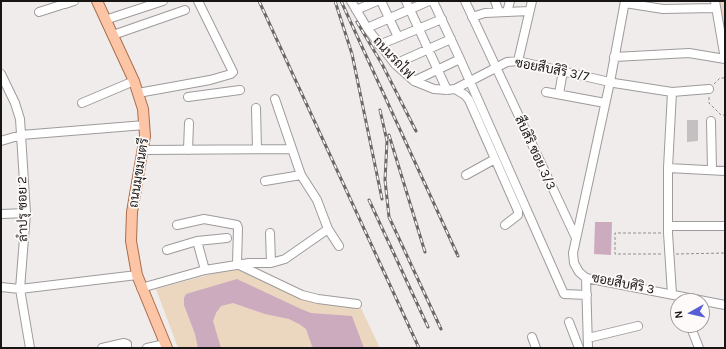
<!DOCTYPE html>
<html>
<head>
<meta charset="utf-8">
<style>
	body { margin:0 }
	#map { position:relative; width:726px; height:349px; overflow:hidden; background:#f0ecec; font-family:Karla,sans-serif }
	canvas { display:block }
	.frame { position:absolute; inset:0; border:2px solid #171615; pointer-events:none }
	.north { position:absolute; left:670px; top:293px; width:40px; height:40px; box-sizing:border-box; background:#fefaf9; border:1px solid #a29f9e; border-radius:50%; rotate:262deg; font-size:11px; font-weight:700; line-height:16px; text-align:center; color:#171615 }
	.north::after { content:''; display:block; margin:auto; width:14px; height:18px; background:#575dd4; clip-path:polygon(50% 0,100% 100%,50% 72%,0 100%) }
</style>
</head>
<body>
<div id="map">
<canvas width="726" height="349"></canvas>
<div class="frame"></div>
<div class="north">N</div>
</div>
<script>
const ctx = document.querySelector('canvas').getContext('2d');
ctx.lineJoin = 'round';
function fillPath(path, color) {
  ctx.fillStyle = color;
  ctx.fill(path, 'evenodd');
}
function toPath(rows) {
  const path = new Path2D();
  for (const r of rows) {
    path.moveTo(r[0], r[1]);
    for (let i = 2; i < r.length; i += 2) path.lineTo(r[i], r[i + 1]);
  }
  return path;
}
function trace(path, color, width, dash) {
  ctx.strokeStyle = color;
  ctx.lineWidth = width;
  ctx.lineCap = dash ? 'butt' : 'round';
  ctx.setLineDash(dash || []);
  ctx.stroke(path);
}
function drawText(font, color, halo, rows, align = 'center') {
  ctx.font = font + ' Karla,Sarabun,sans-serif';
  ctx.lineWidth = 3.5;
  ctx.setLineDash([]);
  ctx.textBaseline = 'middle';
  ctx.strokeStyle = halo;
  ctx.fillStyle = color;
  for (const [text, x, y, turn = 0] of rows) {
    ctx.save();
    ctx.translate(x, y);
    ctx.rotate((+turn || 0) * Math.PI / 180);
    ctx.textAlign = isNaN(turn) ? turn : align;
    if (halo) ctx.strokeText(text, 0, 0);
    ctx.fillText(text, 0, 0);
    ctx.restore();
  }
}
fillPath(toPath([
	[716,1,725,1,725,59],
	[237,267,274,283,306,301,360,306,380,348,178,348,156,289]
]), '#ebd7c0');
fillPath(toPath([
	[595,222,612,222,611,255,594,254],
	[237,279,301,309,311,313,352,316,364,348,314,348,312,346,306,329,299,324,289,319,265,314,233,303,221,306,216,313,213,321,221,348,198,348,195,334,184,305,184,298,186,294]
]), '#cdabbf');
fillPath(toPath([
	[687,120,698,120,698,141,687,142]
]), '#c4c0c1');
const minor = toPath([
	[351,1,367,28,395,64,414,81,434,89,447,90,455,89,507,62,518,61,614,83,672,92,709,89],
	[381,1,398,37],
	[406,1,447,90],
	[433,1,460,59,564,294,587,295],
	[465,1,576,238],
	[495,1,499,12],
	[625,1,610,82,573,253,574,263,579,272,586,278,725,305],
	[715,1,725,59],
	[625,3,663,9,715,8],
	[65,4,74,1],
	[356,10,377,1],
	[39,12,61,5],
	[507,12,510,1],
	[472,17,485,13,529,11],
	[105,20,163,1],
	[367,28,429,1],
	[113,35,185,10],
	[379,45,442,19],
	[614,57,689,53,725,59],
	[518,61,532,1],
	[395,64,451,39],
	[1,74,15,103,20,119,26,213,20,289,30,348],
	[414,81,460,59],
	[455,89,465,95,469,100,518,211,518,215,505,225],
	[546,92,605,103],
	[138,93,210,80,231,74,233,72,198,1],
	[559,94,563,71],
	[188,97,240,90],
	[275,99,301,175,317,200,328,229,339,246],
	[82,103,134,81],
	[256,108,257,149],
	[711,121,712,170],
	[1,141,21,135,145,125],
	[143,150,291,149],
	[188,150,189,123],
	[668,168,725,171],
	[466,175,495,159],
	[265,181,301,175],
	[1,214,26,213],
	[177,225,204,219,237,225,238,228,237,264,302,295,318,299,357,304],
	[668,226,725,226],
	[270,233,271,263],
	[197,241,205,270],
	[167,250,197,241,227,238],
	[586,278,588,348],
	[1,287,20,289,137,275],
	[141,288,205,270,249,263,271,263,285,259,328,229],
	[672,294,668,233,668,168,672,92],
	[569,322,579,348],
	[690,325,699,348],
	[532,337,536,348],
	[588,338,638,326],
	[102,348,124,343,127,344,127,348],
	[147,348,165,344]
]);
const major = toPath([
	[97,1,134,81,143,109,145,136,132,212,131,241,137,275,167,348]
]);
trace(minor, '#9e9b9a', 10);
trace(major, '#ab6e4c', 12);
trace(toPath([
	[714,84,720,78,725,78],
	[709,97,709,103,721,115,725,115],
	[661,233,615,233,615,254,663,254],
	[676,254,725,253]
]), '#928f8e', 1, [3, 2]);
trace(minor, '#fff', 8);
trace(major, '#fcc5a6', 10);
const rail = toPath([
	[259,1,419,348],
	[335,1,352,54,382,199],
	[341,1,458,256],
	[357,22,382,64,416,131],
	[380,110,387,141,385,180,389,217,441,329],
	[389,135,425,252],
	[369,200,428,327]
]);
trace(rail, '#6b6868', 3);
trace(rail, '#fefaf9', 1.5, [4.5]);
drawText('13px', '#171615', '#fefaf9', [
	["ถนนรถไฟ",393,58,47],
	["ซอยสืบสิริ 3/7",552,70,11],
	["สืบสิริ ซอย 3/3",535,153,65],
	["ถนนมุขมนตรี",139,173,-81],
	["ลำปรุ ซอย 2",23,209,-91],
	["ซอยสืบศิริ 3",623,284,11]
]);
</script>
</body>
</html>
